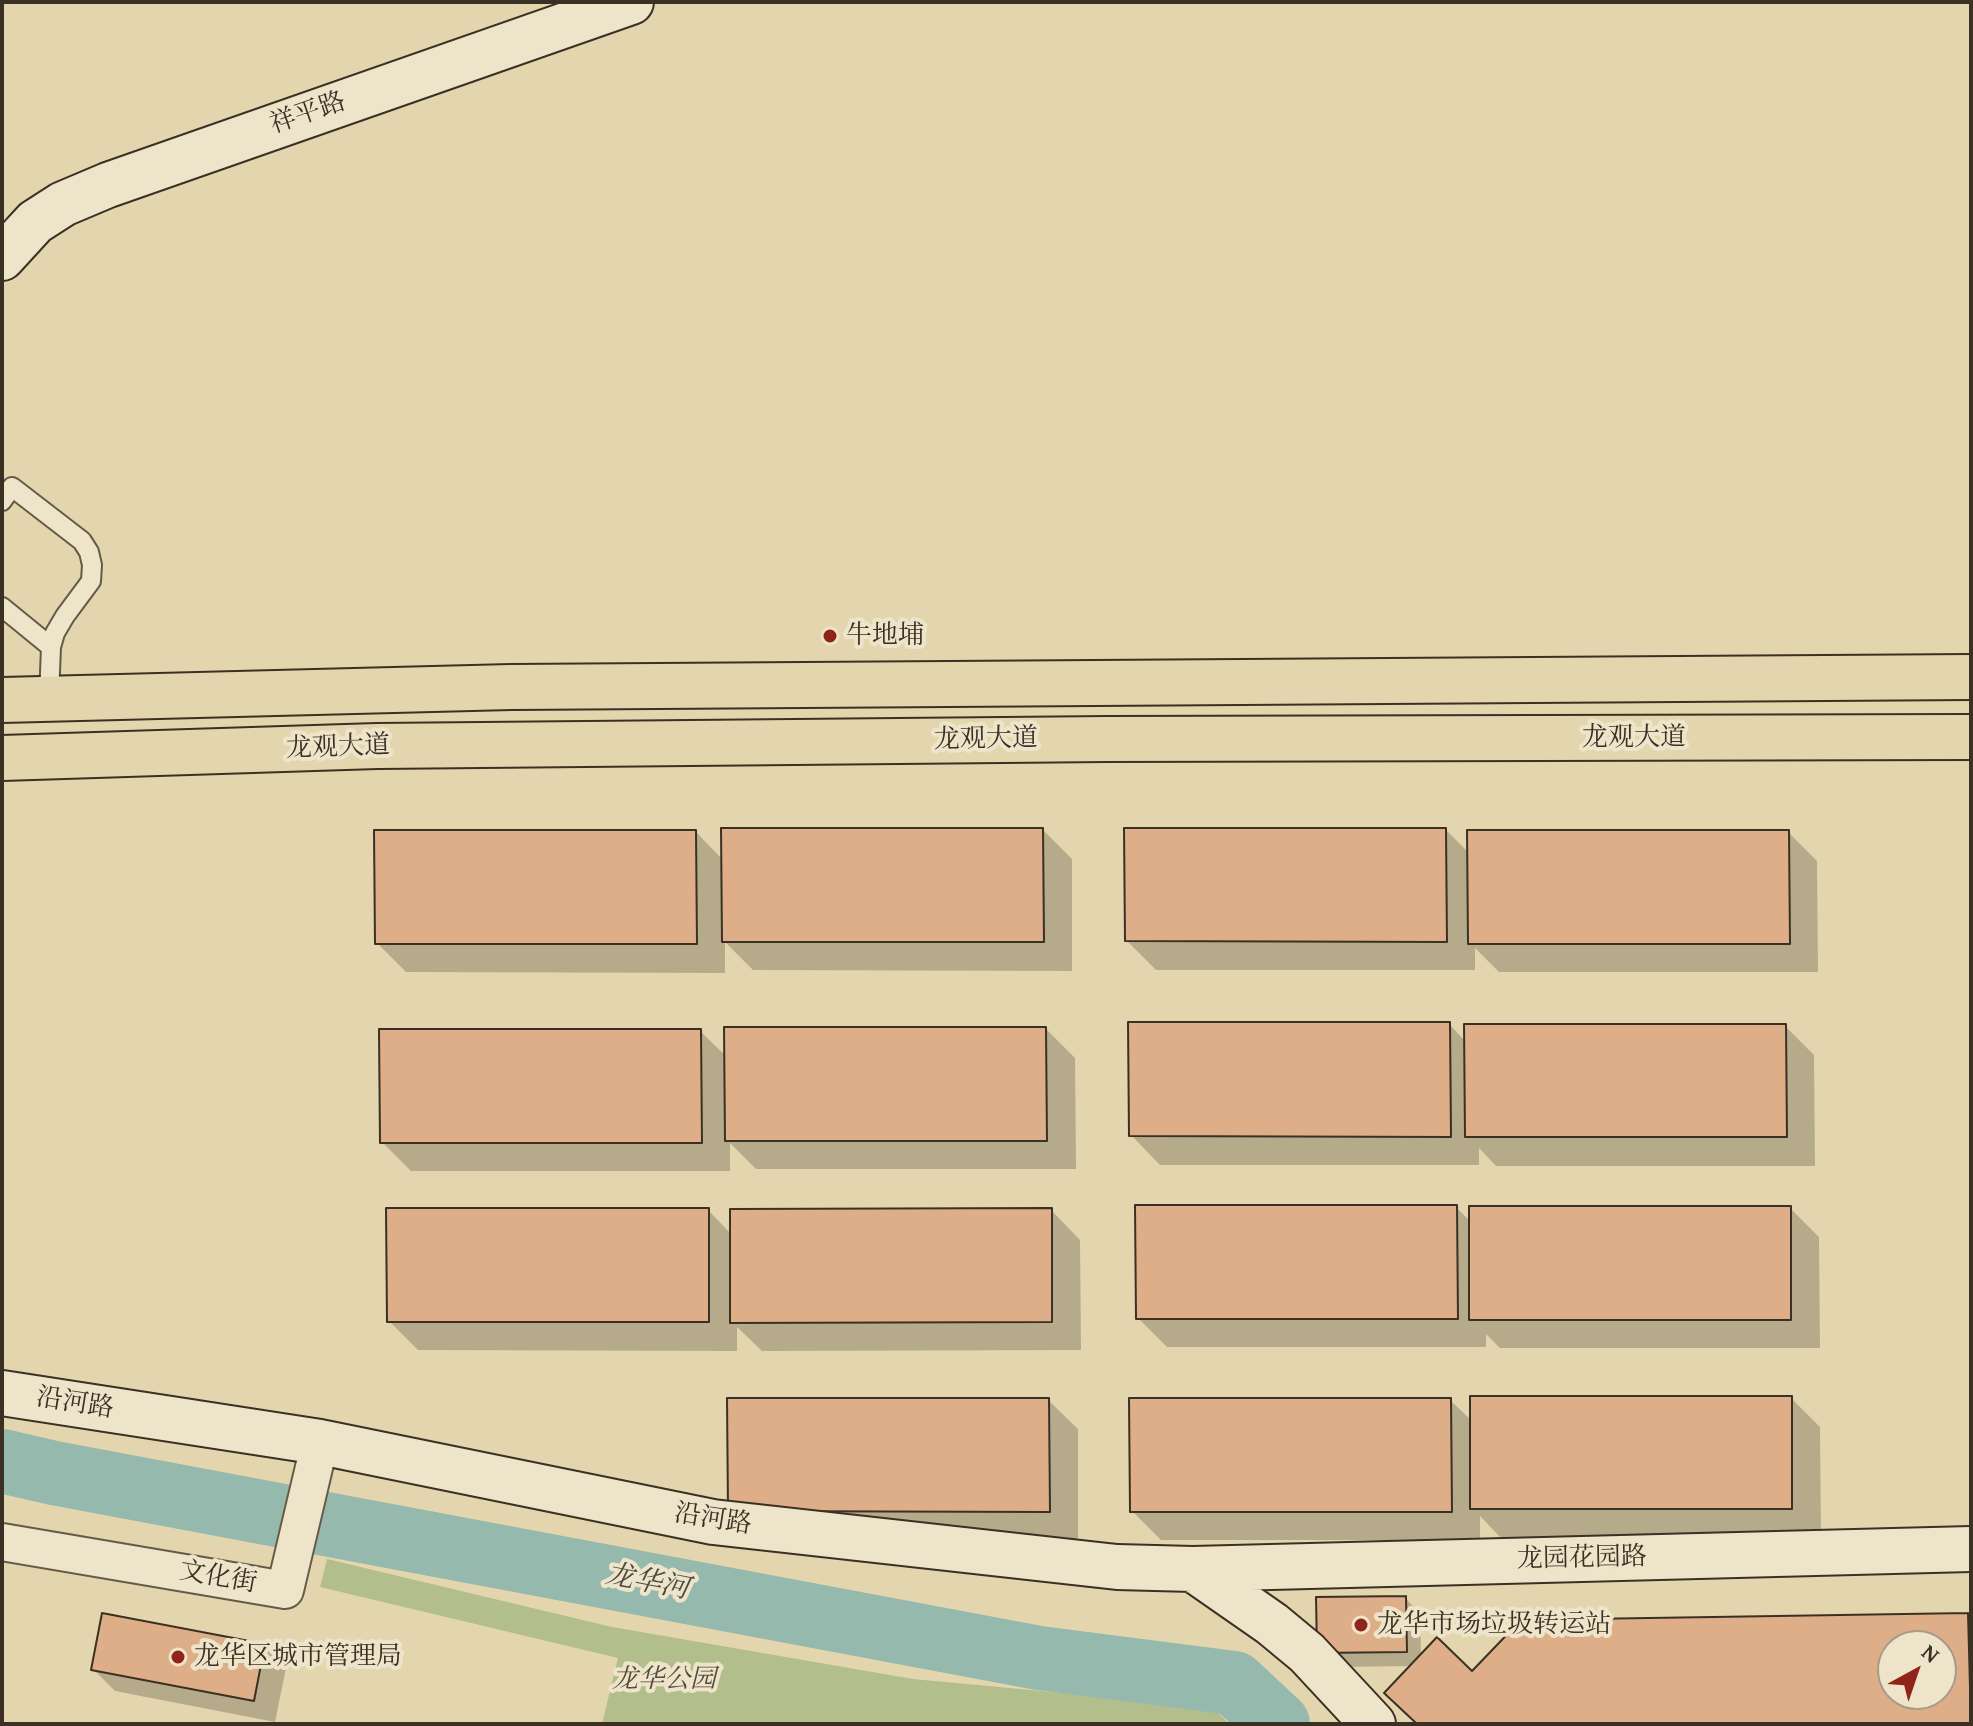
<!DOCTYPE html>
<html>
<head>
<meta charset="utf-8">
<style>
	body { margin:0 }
	#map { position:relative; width:1973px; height:1726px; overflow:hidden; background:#e3d6ae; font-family:"Gentium Book Plus",serif }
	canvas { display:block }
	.frame { position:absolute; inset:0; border:4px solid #3b3024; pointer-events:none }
	.north { position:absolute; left:1877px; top:1630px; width:80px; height:80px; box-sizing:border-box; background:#ede4ca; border:2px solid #a69c88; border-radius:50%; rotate:40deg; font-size:22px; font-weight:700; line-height:32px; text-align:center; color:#3b3024 }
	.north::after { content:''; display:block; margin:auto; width:28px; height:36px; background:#8f2418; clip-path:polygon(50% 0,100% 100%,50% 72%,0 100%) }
</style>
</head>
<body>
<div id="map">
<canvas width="1973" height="1726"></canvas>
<div class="frame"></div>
<div class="north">N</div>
</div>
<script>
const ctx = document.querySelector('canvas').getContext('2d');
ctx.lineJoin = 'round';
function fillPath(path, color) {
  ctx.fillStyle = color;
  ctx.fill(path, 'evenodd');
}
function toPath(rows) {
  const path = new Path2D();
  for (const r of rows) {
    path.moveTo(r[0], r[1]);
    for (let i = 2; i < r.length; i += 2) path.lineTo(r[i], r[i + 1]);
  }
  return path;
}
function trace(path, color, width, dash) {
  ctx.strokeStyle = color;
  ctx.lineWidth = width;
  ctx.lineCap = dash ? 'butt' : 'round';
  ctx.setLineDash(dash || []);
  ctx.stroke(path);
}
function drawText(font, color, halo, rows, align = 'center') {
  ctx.font = font + ' "Gentium Book Plus","Noto Serif SC",serif';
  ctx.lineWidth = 8;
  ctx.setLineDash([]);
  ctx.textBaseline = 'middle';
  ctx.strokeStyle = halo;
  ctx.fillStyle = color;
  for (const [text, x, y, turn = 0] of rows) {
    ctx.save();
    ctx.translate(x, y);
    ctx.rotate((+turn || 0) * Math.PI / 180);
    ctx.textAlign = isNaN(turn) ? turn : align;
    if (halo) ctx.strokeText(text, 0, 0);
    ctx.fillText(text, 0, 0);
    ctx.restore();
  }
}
fillPath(toPath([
	[327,1559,612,1627,913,1679,1213,1707,1229,1724,602,1724,618,1658,320,1587]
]), '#b2be8c');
fillPath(toPath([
	[1043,830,1072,859,1072,971,753,970,725,942,725,973,406,972,377,943,696,832,723,860],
	[1446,830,1469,853,1788,832,1817,861,1818,972,1499,972,1475,948,1475,970,1156,970,1127,941],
	[1449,1024,1466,1042,1785,1026,1814,1055,1815,1166,1496,1166,1479,1148,1479,1165,1160,1165,1131,1135],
	[1046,1029,1075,1058,1076,1169,756,1169,730,1143,730,1171,411,1171,382,1142,700,1031,727,1057],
	[1456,1207,1471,1222,1790,1208,1819,1237,1820,1348,1500,1348,1486,1334,1486,1347,1167,1347,1138,1318],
	[708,1210,732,1235,1051,1210,1080,1240,1081,1350,762,1351,737,1327,737,1351,418,1350,389,1321],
	[1791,1398,1820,1427,1821,1538,1501,1538,1480,1516,1480,1540,1161,1540,1132,1511,1450,1400,1472,1421],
	[1048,1400,1078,1429,1078,1540,759,1540,730,1511],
	[1405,1598,1420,1613,1421,1657,1473,1674,1968,1615,1971,1618,1971,1724,1419,1724,1412,1666,1334,1667,1319,1652],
	[1893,1646,1941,1646,1941,1694,1893,1694],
	[264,1646,286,1668,275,1722,115,1691,93,1669]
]), '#0003');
trace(toPath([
	[2,1461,54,1473,1039,1658,1234,1683,1278,1724]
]), '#95b9ac', 64);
const building = toPath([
	[721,828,1043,828,1044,942,722,942,721,828],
	[1124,828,1446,828,1447,942,1125,941,1124,828],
	[374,830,696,830,697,944,375,944,374,830],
	[1467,830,1789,830,1790,944,1468,944,1467,830],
	[1128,1022,1450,1022,1451,1137,1129,1136,1128,1022],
	[1464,1024,1786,1024,1787,1137,1465,1137,1464,1024],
	[724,1027,1046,1027,1047,1141,725,1141,724,1027],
	[379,1029,701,1029,702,1143,380,1143,379,1029],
	[1135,1205,1457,1205,1458,1319,1136,1319,1135,1205],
	[1469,1206,1791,1206,1791,1320,1469,1320,1469,1206],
	[386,1208,709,1208,709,1322,387,1322,386,1208],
	[1052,1208,1052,1322,730,1323,730,1209,1052,1208],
	[1470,1396,1792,1396,1792,1509,1470,1509,1470,1396],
	[727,1398,1049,1398,1050,1512,728,1511,727,1398],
	[1129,1398,1451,1398,1452,1512,1130,1512,1129,1398],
	[1406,1596,1407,1652,1317,1653,1316,1597,1406,1596],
	[102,1613,265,1644,254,1701,91,1670,102,1613],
	[1968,1613,1971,1724,1417,1724,1384,1693,1437,1637,1472,1671,1521,1620,1968,1613],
	[1893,1646,1941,1646,1941,1694,1893,1694,1893,1646]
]);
fillPath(building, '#deae88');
trace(building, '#3b3024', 2);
const lane = toPath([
	[2,501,12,487,82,541,89,552,92,565,91,581,65,616,55,633,51,647,2,607],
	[49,698,51,647]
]);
const street = toPath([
	[2,1542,285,1590,320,1442]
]);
const secondary = toPath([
	[2,258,35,222,63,204,108,185,631,2],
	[2,1393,320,1442,713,1522,1117,1567,1193,1569,1971,1549],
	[1193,1569,1272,1624,1307,1653,1373,1724]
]);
const primary = toPath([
	[2,700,511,687,1971,677],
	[2,758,377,746,1107,739,1971,737]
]);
trace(lane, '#655a46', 22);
trace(street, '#655a46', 40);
trace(secondary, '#3b3024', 48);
trace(primary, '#3b3024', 48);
trace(lane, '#ede4ca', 18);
trace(street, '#ede4ca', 36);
trace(secondary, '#ede4ca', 44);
trace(primary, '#e3d6ae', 44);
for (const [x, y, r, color] of [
	[830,636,8,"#8f2418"],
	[1361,1625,8,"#8f2418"],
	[178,1657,8,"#8f2418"]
]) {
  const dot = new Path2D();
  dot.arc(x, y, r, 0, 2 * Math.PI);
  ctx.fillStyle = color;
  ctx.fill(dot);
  trace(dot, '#ede4ca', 3);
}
drawText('26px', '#3b3024', '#ede4ca', [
	["祥平路",308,114,-19],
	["龙观大道",1634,738],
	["龙观大道",986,740,-1],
	["龙观大道",338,748,-2],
	["沿河路",75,1404,9],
	["沿河路",713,1520,9],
	["龙园花园路",1582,1559,-1],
	["文化街",218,1578,10]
]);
drawText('26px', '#3b3024', '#ede4ca', [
	["牛地埔",846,636],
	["龙华市场垃圾转运站",1377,1625],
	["龙华区城市管理局",194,1657]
], 'left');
drawText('italic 26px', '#534c39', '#ede4ca', [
	["龙华公园",664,1680]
]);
drawText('italic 28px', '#4d4b3f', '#ede4ca', [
	["龙华河",647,1583,11]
]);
</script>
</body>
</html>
